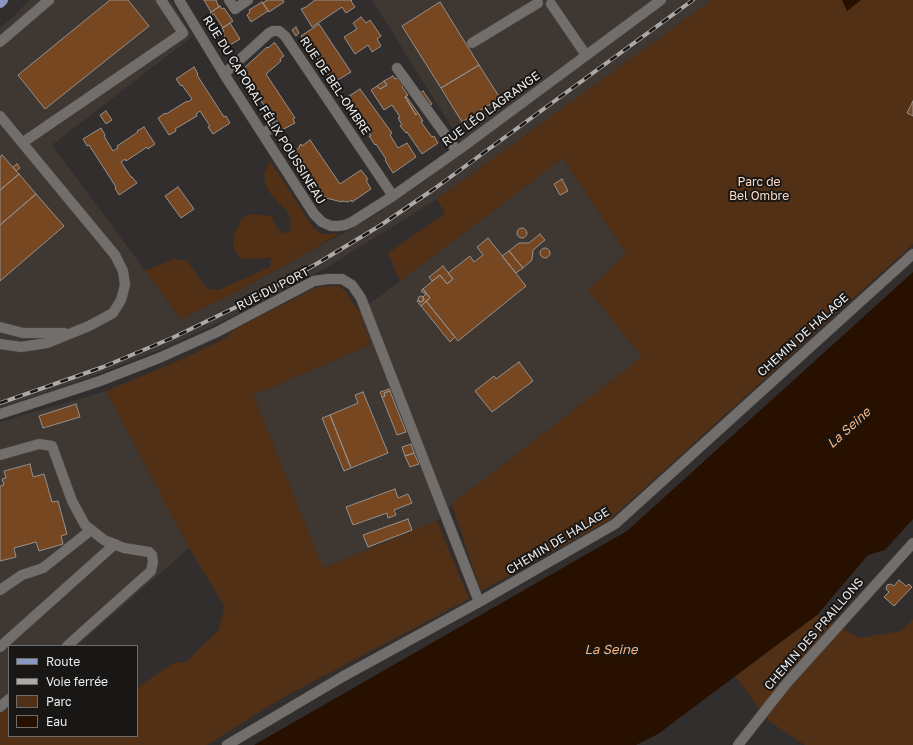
<!DOCTYPE html>
<html>
<head>
<meta charset="utf-8">
<style>
	body { margin:0 }
	#map { position:relative; width:913px; height:745px; overflow:hidden; background:#312e2d; font-family:"Golos Text",sans-serif }
	canvas { display:block }
	.legend { position:absolute; left:8px; top:645px; width:130px; height:92px; box-sizing:border-box; background:#181716; border:1px solid #6e6d6c; margin:0; padding:5px 7px; list-style:none; font-size:12px; color:#eeedec }
	.legend li { display:flex; align-items:center; gap:8px; height:20px }
	.legend b { width:20px; border:1px solid #6e6d6c }
</style>
</head>
<body>
<div id="map">
<canvas width="913" height="745"></canvas>
<ul class="legend">
<li><b style="height:5px;background:#8a97c2"></b>Route</li>
<li><b style="height:5px;background:#acaaa9"></b>Voie ferrée</li>
<li><b style="height:11px;background:#523015"></b>Parc</li>
<li><b style="height:11px;background:#281000"></b>Eau</li>
</ul>
</div>
<script>
const ctx = document.querySelector('canvas').getContext('2d');
ctx.lineJoin = 'round';
function fillPath(path, color) {
  ctx.fillStyle = color;
  ctx.fill(path, 'evenodd');
}
function toPath(rows) {
  const path = new Path2D();
  for (const r of rows) {
    if (r.length === 3) {
      path.moveTo(r[0] + r[2], r[1]);
      path.arc(r[0], r[1], r[2], 0, 2 * Math.PI);
      continue;
    }
    path.moveTo(r[0], r[1]);
    for (let i = 2; i < r.length; i += 2) path.lineTo(r[i], r[i + 1]);
  }
  return path;
}
function trace(path, color, width, dash) {
  ctx.strokeStyle = color;
  ctx.lineWidth = width;
  ctx.lineCap = dash ? 'butt' : 'round';
  ctx.setLineDash(dash || []);
  ctx.stroke(path);
}
function drawText(font, color, halo, rows, align = 'center') {
  ctx.font = font + ' "Golos Text",sans-serif';
  ctx.lineWidth = 4;
  ctx.setLineDash([]);
  ctx.textBaseline = 'middle';
  ctx.strokeStyle = halo;
  ctx.fillStyle = color;
  for (const [text, x, y, turn = 0] of rows) {
    ctx.save();
    ctx.translate(x, y);
    ctx.rotate((+turn || 0) * Math.PI / 180);
    ctx.textAlign = isNaN(turn) ? turn : align;
    if (halo) ctx.strokeText(text, 0, 0);
    ctx.fillText(text, 0, 0);
    ctx.restore();
  }
}
fillPath(toPath([
	[29,0,170,0,193,36,52,145,181,319,229,296,369,219,419,185,466,150,372,0,712,0,437,199,326,268,234,316,162,349,88,378,0,408,0,28,17,13],
	[563,158,626,253,588,290,642,357,452,504,437,521,323,568,253,395,371,345,359,312],
	[106,391,189,548,77,646,9,646,9,706,0,714,0,422]
]), '#3f3732');
fillPath(toPath([
	[712,0,842,0,847,10,861,0,913,0,913,244,608,521,481,591,452,504,642,357,588,290,626,253,563,158,400,281,388,253,445,214,437,199],
	[270,161,314,229,323,234,339,234,300,257,229,296,181,319,145,271,174,259,187,261,207,289,219,290,270,267,271,258,240,259,233,246,234,235,242,218,252,214,272,216,275,225,282,234,290,231,291,222,287,211,269,192,265,182,264,174],
	[339,286,346,292,359,312,371,345,253,395,323,568,437,521,469,599,282,698,207,745,0,745,0,714,9,706,9,736,137,736,137,688,173,663,186,662,218,631,225,607,189,548,106,391,178,361,224,339,235,329,317,287],
	[817,615,859,638,902,631,913,619,913,745,805,745,770,722,735,676]
]), '#523015');
fillPath(toPath([
	[842,0,861,0,847,11],
	[913,272,913,519,885,550,868,555,817,615,658,734,636,745,254,745,627,531]
]), '#281000');
const building = toPath([
	[110,0,128,0,149,26,45,109,18,75,110,0],
	[204,0,216,0,219,7,211,12,204,0],
	[267,0,283,0,284,2,269,12,263,3,267,0],
	[315,0,352,0,351,1,355,7,346,13,342,7,312,27,301,9,306,7,315,0],
	[262,2,268,11,251,22,247,15,250,12,249,10,262,2],
	[440,2,479,65,441,88,402,26,440,2],
	[220,6,222,9,224,8,233,21,223,28,214,14,212,15,210,13,220,6],
	[361,17,366,23,370,20,381,36,377,39,381,46,372,52,368,45,355,54,344,37,357,29,353,23,361,17],
	[230,23,240,39,230,45,222,32,224,31,222,28,230,23],
	[319,24,351,72,333,83,322,65,321,66,314,53,301,36,319,24],
	[296,27,299,33,296,36,292,30,296,27],
	[274,43,275,43,284,56,280,59,281,61,266,74,295,118,293,119,295,123,282,130,276,120,274,121,269,114,272,113,268,107,266,109,253,87,252,88,241,71,267,47,268,48,274,43],
	[479,65,500,98,462,122,441,88,479,65],
	[194,67,198,74,197,75,224,117,226,116,230,123,213,134,208,127,210,126,200,111,196,114,197,116,175,129,176,131,169,135,158,118,165,113,166,114,187,101,188,102,192,99,182,85,181,86,176,79,194,67],
	[393,76,395,79,399,77,404,85,402,87,408,95,405,97,416,115,418,113,423,121,421,122,432,137,434,136,438,143,422,154,407,132,406,133,400,126,402,125,398,118,400,117,392,105,384,110,371,90,377,86,380,89,387,85,384,81,393,76],
	[384,81,387,85,380,89,377,86,384,81],
	[360,89,392,133,390,135,398,148,407,143,416,157,393,173,385,160,386,159,376,144,375,145,369,136,371,136,360,120,359,121,353,112,355,112,346,98,360,89],
	[423,91,432,104,428,107,419,94,423,91],
	[406,96,418,113,416,115,405,97,406,96],
	[913,101,913,116,907,113,913,101],
	[106,111,112,120,106,124,100,115,106,111],
	[144,127,155,144,148,149,147,147,126,161,125,159,121,162,131,177,132,177,137,183,119,195,115,188,116,187,89,145,87,146,83,139,101,128,105,135,104,136,113,151,118,148,117,146,138,132,137,131,144,127],
	[310,140,340,184,361,170,368,179,366,180,371,189,352,202,351,200,348,202,342,201,342,202,326,198,320,190,319,191,293,152,300,147,299,146,301,144,302,146,310,140],
	[2,155,19,174,0,190,0,157,2,155],
	[17,164,20,168,16,171,13,167,17,164],
	[19,174,36,194,0,225,0,190,19,174],
	[562,179,568,191,560,195,554,184,562,179],
	[178,187,194,209,181,218,165,196,178,187],
	[36,194,64,226,0,281,0,225,36,194],
	[522,233,5],
	[540,234,545,240,533,250,532,260,523,268,509,251,519,243,529,243,540,234],
	[488,238,526,286,458,341,426,301,430,298,423,289,440,275,447,284,453,279,448,273,470,256,474,262,483,255,477,247,488,238],
	[545,253,5],
	[509,251,523,268,516,273,502,256,509,251],
	[443,266,453,279,447,284,440,275,432,281,429,277,443,266],
	[423,289,430,298,421,306,417,301,418,300,421,302,423,301,423,297,426,294,421,291,423,289],
	[421,299,3],
	[426,301,455,337,450,342,421,306,426,301],
	[519,362,533,381,492,412,475,391,494,376,496,379,519,362],
	[389,389,390,391,384,393,385,396,382,397,380,392,389,389],
	[390,391,406,432,397,435,382,397,385,396,384,393,390,391],
	[363,392,388,453,351,468,330,415,358,403,355,395,363,392],
	[76,404,80,417,43,428,39,416,76,404],
	[330,415,351,468,344,471,322,418,330,415],
	[411,444,414,453,405,456,402,447,411,444],
	[414,453,419,464,410,467,405,456,414,453],
	[30,464,33,477,44,474,52,502,58,501,67,534,61,536,63,544,39,551,36,542,14,548,16,557,0,561,0,486,4,485,2,479,6,478,4,471,30,464],
	[395,489,398,498,408,494,412,503,394,510,396,515,388,518,387,513,353,525,346,507,395,489],
	[408,519,412,530,368,547,363,535,408,519],
	[899,580,906,586,909,584,912,587,894,606,884,597,889,592,886,589,887,585,891,584,894,586,899,580]
]);
fillPath(building, '#774721');
trace(building, '#94918f', 1);
const minor = toPath([
	[179,0,224,74,314,214,322,222,331,226,338,226,345,225,352,222,393,196,457,151,661,0],
	[229,0,235,9,248,0],
	[551,4,586,55],
	[0,42,49,0],
	[472,43,538,3],
	[397,68,457,151],
	[224,74,269,33,273,31,279,31,285,36,393,196],
	[0,116,115,255,123,271,125,285,121,300,113,313,89,326,47,343,21,347,0,344],
	[263,134,275,125],
	[22,143,183,33,161,0],
	[0,327,23,333,64,333],
	[0,414,100,381,159,358,217,332,314,281,328,279,342,279,352,285,361,298,479,602],
	[0,455,39,444,52,446,72,501,85,525,104,540,124,548,149,552,152,555,153,562,151,571,67,646],
	[0,590,22,575,43,568,91,530],
	[0,647,115,544],
	[0,707,9,699],
	[227,745,342,677,479,602,615,524,913,254],
	[738,745,786,684,913,543]
]);
const major = toPath([
	[0,3,3,0]
]);
trace(minor, '#4c4a49', 11);
trace(major, '#4c4a49', 11);
trace(minor, '#716e6c', 10);
trace(major, '#8a97c2', 10);
const rail = toPath([
	[0,403,103,367,172,338,259,296,318,263,381,225,434,189,693,0]
]);
trace(rail, '#acaaa9', 4);
trace(rail, '#181716', 2.5, [8]);
drawText('12px', '#eeedec', '#181716', [
	["RUE DE BEL-OMBRE",335,86,56],
	["RUE LÉO LAGRANGE",491,109,-36],
	["RUE DU CAPORAL FÉLIX POUSSINEAU",264,110,58],
	["RUE DU PORT",273,289,-27],
	["CHEMIN DE HALAGE",803,335,-42],
	["CHEMIN DE HALAGE",558,541,-31],
	["CHEMIN DES PRAILLONS",814,634,-49]
]);
drawText('12px', '#fadac5', '#181716', [
	["Parc de",759,182],
	["Bel Ombre",759,196]
]);
drawText('italic 13px', '#fdb27a', '#181716', [
	["La Seine",849,428,-42],
	["La Seine",611,650]
]);
</script>
</body>
</html>
